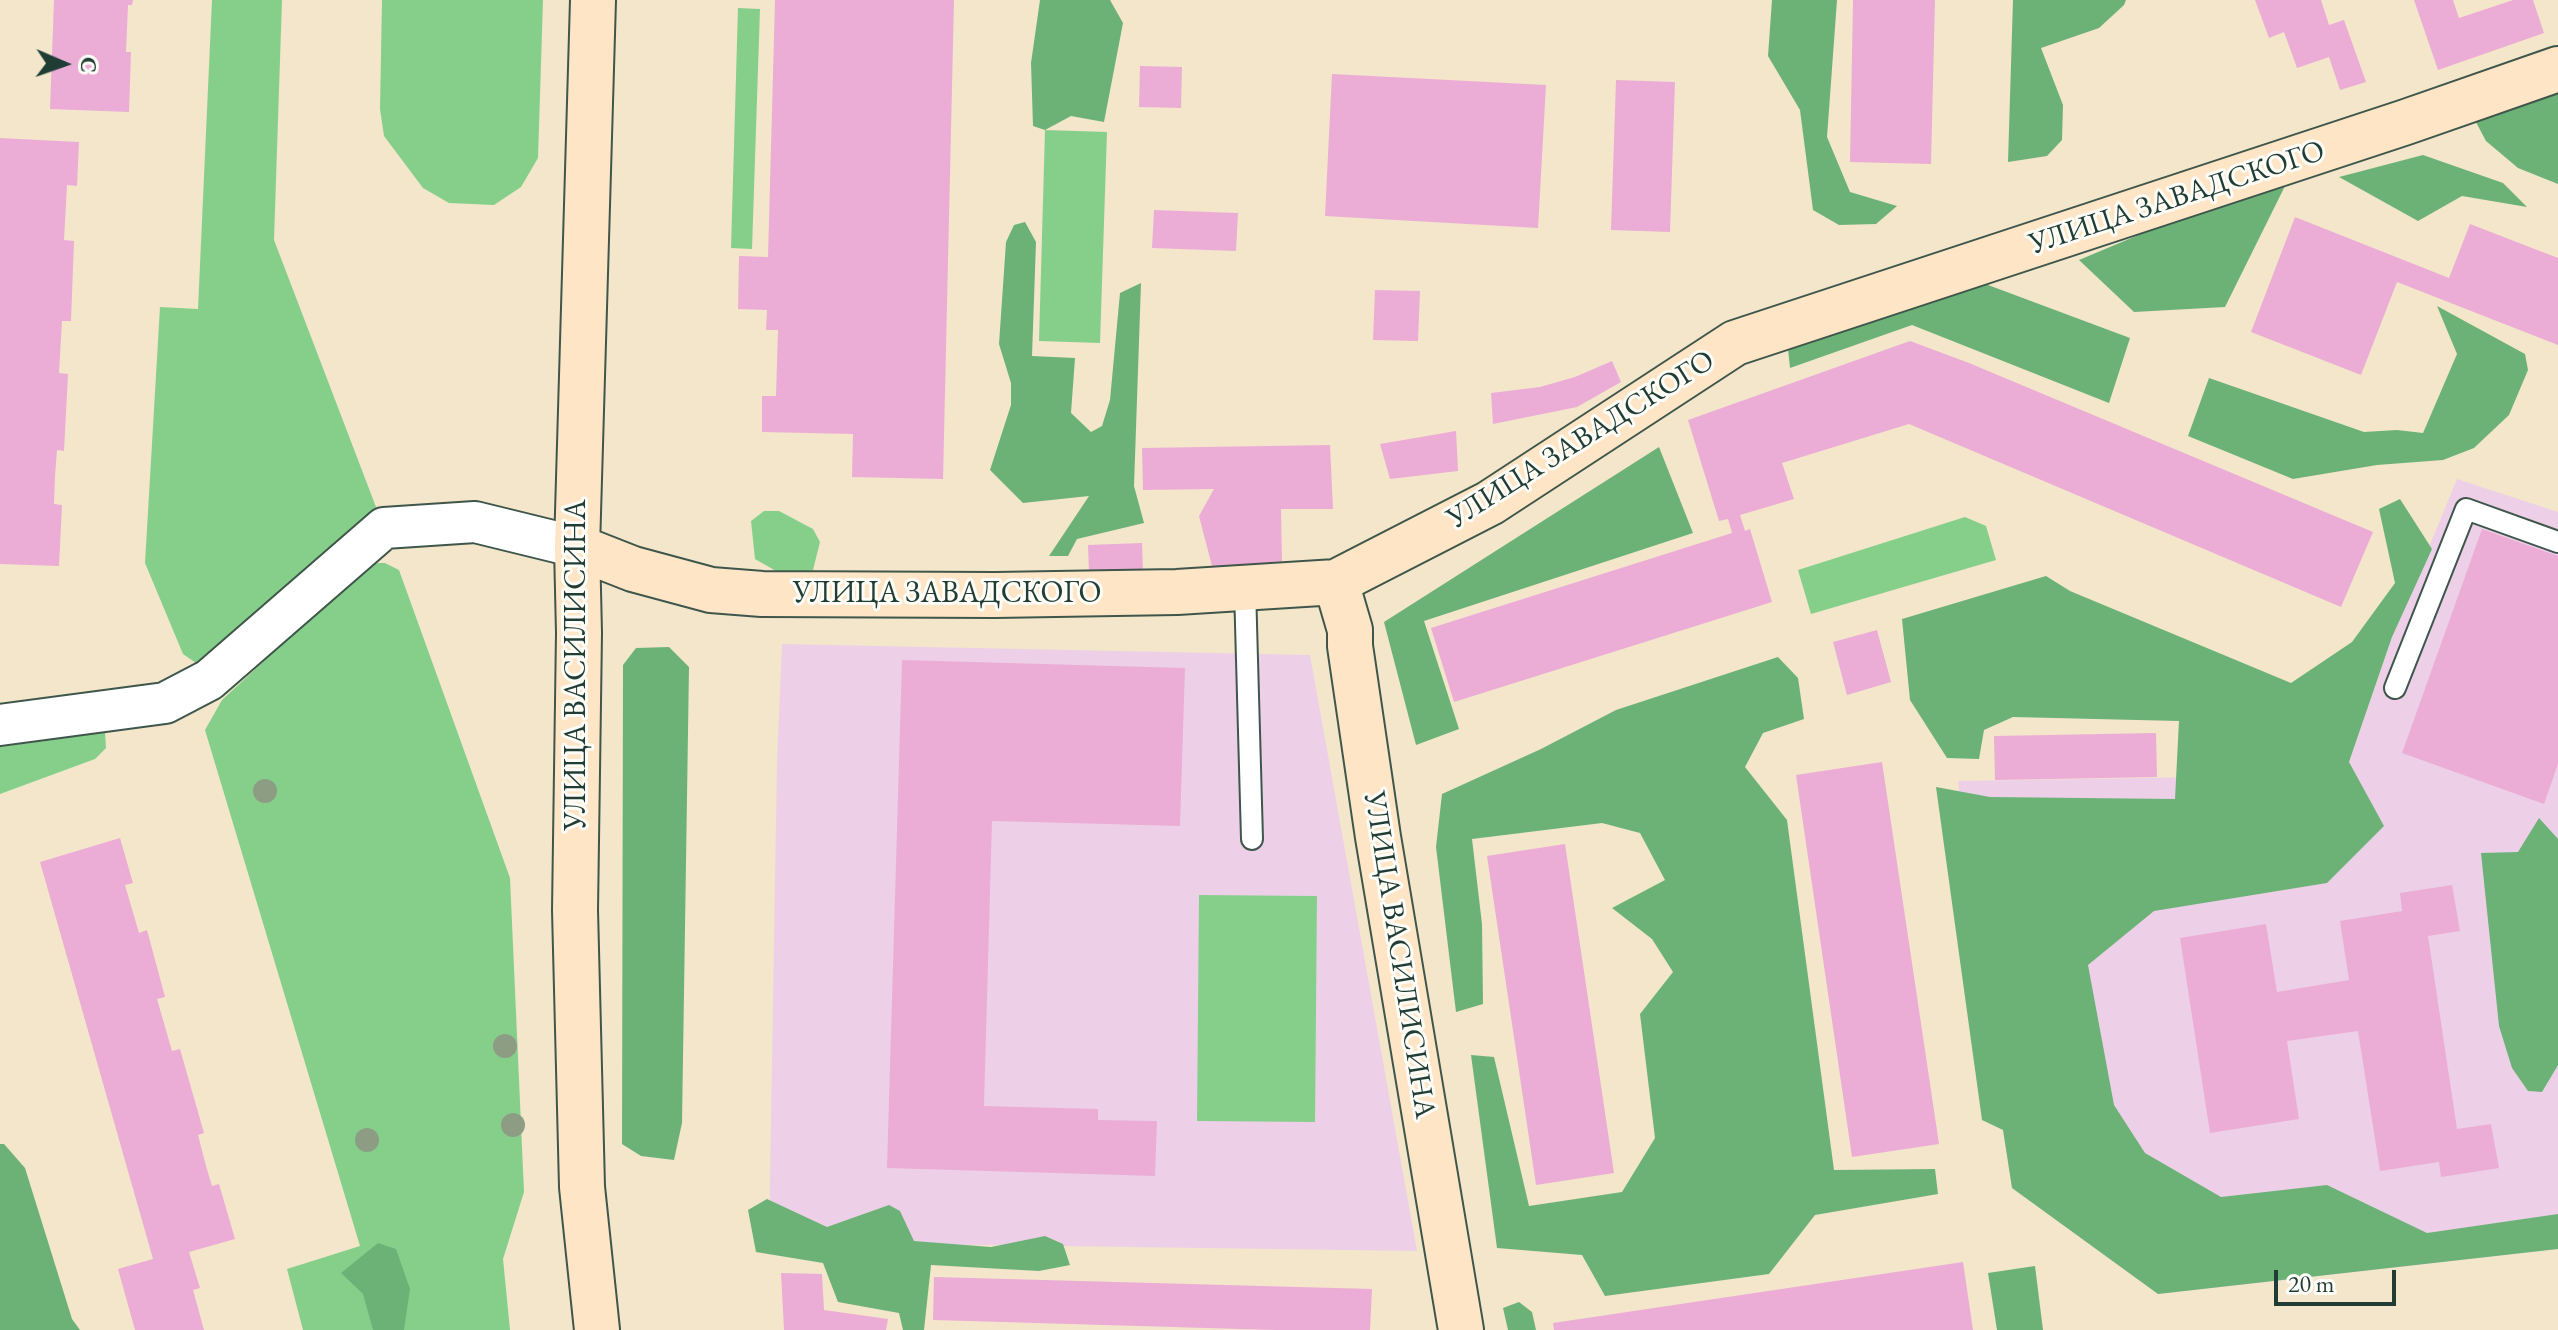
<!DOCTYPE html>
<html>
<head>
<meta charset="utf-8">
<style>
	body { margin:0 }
	#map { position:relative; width:2558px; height:1330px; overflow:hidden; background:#f3e6cb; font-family:"EB Garamond",serif }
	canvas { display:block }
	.north { position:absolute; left:24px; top:24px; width:80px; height:80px; -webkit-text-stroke:6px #fdfcf7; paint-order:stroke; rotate:92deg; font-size:22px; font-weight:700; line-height:32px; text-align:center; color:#1f3d34 }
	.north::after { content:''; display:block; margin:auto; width:28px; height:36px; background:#1f3d34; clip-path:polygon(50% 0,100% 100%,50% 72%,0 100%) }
	.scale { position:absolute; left:2274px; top:1270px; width:122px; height:36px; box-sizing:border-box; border:4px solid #1f3d34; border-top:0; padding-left:10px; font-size:24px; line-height:28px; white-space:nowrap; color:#1f3d34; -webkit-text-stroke:6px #fdfcf7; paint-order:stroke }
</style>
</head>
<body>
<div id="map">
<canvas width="2558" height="1330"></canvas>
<div class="north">С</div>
<div class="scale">20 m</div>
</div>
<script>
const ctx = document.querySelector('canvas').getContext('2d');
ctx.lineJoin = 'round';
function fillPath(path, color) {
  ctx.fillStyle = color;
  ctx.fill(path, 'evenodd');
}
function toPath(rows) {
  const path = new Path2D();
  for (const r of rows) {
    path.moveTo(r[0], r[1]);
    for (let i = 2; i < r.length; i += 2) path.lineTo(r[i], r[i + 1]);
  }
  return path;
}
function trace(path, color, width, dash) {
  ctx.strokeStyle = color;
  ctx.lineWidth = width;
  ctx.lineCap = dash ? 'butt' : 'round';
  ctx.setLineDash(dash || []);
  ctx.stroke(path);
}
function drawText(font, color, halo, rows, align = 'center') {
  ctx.font = font + ' "EB Garamond",serif';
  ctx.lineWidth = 6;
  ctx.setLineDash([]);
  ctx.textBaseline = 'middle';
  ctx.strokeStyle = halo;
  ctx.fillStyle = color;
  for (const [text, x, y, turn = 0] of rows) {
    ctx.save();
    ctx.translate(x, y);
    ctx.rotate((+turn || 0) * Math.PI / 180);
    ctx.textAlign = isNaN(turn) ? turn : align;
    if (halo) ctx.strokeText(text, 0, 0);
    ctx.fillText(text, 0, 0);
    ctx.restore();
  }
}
fillPath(toPath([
	[2457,479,2558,512,2558,1249,2158,1294,2012,1188,1958,781,2263,776,2349,762,2392,637],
	[782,644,1310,655,1417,1251,769,1242,777,760]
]), '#edd0e8');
fillPath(toPath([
	[212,0,282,0,274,240,376,507,196,663,183,654,145,563,160,307,198,309],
	[382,0,543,0,538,158,521,187,494,205,449,203,423,188,384,136,380,109],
	[738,8,760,9,752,249,731,248],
	[1045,130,1107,132,1100,343,1039,341],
	[764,511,779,511,813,529,820,542,813,570,783,575,755,559,751,521],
	[1965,517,1986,526,1996,560,1811,614,1798,570],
	[378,563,385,563,399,570,510,878,524,1192,503,1259,510,1330,303,1330,287,1269,360,1246,205,730,222,700,363,569],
	[105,732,106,748,95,759,0,794,0,747],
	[1199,895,1317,896,1315,1122,1197,1121]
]), '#86cf8b');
fillPath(toPath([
	[1040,0,1110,0,1123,23,1104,122,1071,116,1045,130,1033,126,1031,63],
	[1772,0,1837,0,1827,137,1850,192,1897,206,1876,224,1839,225,1813,210,1800,110,1768,56],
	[2013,0,2126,0,2124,5,2099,28,2041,48,2063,105,2062,140,2047,156,2008,162],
	[2558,84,2558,184,2518,168,2486,141,2469,109],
	[2423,155,2503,183,2527,207,2462,196,2418,221,2339,177],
	[2287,182,2225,307,2134,312,2079,260,2198,210],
	[1025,222,1036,242,1032,356,1075,358,1071,413,1091,432,1102,426,1110,400,1120,293,1141,283,1134,486,1144,523,1077,539,1068,556,1049,556,1089,496,1023,503,990,470,1011,405,1011,383,999,344,1006,242,1014,225],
	[1972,279,2130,338,2109,403,1912,325,1790,368,1787,339],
	[2437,306,2525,354,2528,370,2509,415,2474,448,2443,460,2377,465,2293,479,2188,436,2209,378,2364,432,2397,430,2423,433,2457,354],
	[1659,447,1693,533,1424,621,1459,729,1416,745,1384,622],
	[2400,499,2432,549,2392,637,2349,762,2384,826,2327,883,2154,911,2088,965,2114,1105,2145,1153,2221,1197,2327,1185,2427,1233,2558,1214,2558,1249,2158,1294,2012,1188,2003,1130,1982,1120,1936,787,1990,797,2175,799,2179,721,2013,717,1984,730,1979,759,1947,758,1910,700,1902,619,2046,576,2070,591,2291,683,2352,642,2395,583,2379,509],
	[669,647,689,667,682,1123,674,1160,641,1156,622,1144,623,665,636,648],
	[1778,657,1798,678,1804,719,1763,733,1745,767,1787,820,1834,1170,1935,1169,1938,1194,1815,1215,1769,1274,1605,1296,1582,1255,1497,1248,1471,1055,1494,1057,1529,1206,1622,1192,1655,1138,1640,1014,1673,972,1652,939,1612,908,1665,880,1640,833,1602,823,1472,839,1482,924,1483,1004,1456,1012,1436,847,1442,794,1541,749,1616,710],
	[2539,818,2558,839,2558,1065,2542,1092,2528,1091,2512,1068,2499,1026,2481,853,2518,852],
	[0,1144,4,1144,25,1168,72,1319,80,1330,0,1330],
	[767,1199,827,1227,889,1205,900,1211,914,1241,991,1247,1045,1236,1063,1244,1070,1265,1039,1271,931,1265,924,1330,903,1330,899,1313,838,1302,823,1263,756,1252,748,1210],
	[378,1243,396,1249,410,1289,404,1330,373,1330,363,1294,341,1273],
	[2035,1266,2043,1330,1997,1330,1988,1273],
	[1519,1302,1532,1312,1536,1330,1508,1330,1503,1308]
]), '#6cb277');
fillPath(toPath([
	[54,0,133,0,132,5,128,5,126,52,131,52,129,112,50,109],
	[775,0,954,0,943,479,852,477,853,434,762,432,762,396,776,396,778,330,766,330,767,310,738,309,739,256,768,257],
	[1853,0,1935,0,1931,164,1850,162],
	[2255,0,2321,0,2329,25,2344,20,2366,82,2340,90,2329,57,2297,68,2284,32,2269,38],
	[2414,0,2453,0,2459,18,2513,0,2533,0,2544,33,2438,70],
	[1140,66,1182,67,1181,108,1139,107],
	[1332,74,1546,85,1538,228,1325,216],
	[1616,80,1675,82,1670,232,1611,230],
	[0,138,79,142,77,186,67,185,64,240,74,241,71,321,62,321,59,373,68,374,64,451,57,450,55,476,54,504,62,505,59,566,0,564],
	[1154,210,1238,213,1236,251,1152,248],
	[2295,217,2449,278,2470,224,2558,258,2558,345,2397,282,2361,375,2251,332],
	[1375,290,1420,291,1418,341,1373,340],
	[1910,341,1969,363,2373,532,2341,607,1909,424,1782,463,1794,499,1740,515,1745,531,1750,529,1772,602,1454,702,1431,628,1732,533,1728,519,1719,521,1688,420],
	[1612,361,1621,382,1577,407,1493,424,1491,393,1540,387,1575,377],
	[1456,431,1458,471,1390,479,1380,444],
	[1330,445,1333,509,1281,509,1282,564,1213,570,1199,516,1214,489,1143,490,1142,448],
	[2482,529,2558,556,2558,764,2544,804,2402,753],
	[1142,543,1143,572,1089,573,1088,545],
	[1877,630,1891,682,1847,695,1833,642],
	[902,660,1185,668,1180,826,992,821,984,1106,1098,1109,1098,1120,1157,1121,1155,1176,887,1168],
	[2156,733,2157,777,1995,780,1994,736],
	[1882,762,1939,1144,1852,1157,1796,775],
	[120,838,133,883,125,885,139,933,147,930,165,997,157,999,172,1051,180,1049,204,1133,198,1135,206,1166,212,1186,219,1184,235,1239,189,1252,200,1288,193,1290,204,1330,135,1330,118,1269,153,1259,40,862],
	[1565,844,1614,1173,1536,1185,1487,856],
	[2452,885,2460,931,2428,936,2457,1129,2491,1124,2499,1168,2441,1177,2439,1162,2380,1171,2358,1031,2287,1041,2299,1119,2210,1133,2180,938,2266,924,2277,992,2349,980,2340,921,2402,911,2400,893],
	[1963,1262,1973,1330,1554,1330,1553,1323],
	[781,1273,822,1274,824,1310,888,1319,886,1330,784,1330],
	[934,1277,1372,1289,1370,1330,1275,1330,933,1320]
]), '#ebadd5');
const lane = toPath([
	[1245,588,1252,839],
	[2395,688,2466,509,2558,542]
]);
const street = toPath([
	[0,725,165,703,209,680,384,528,475,522,577,547]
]);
const secondary = toPath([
	[593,0,577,547,579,633,575,910,582,1187,597,1330],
	[577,547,633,569,711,590,762,594,995,595,1177,592,1336,582,1490,503,1735,343,2406,122,2558,69],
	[1336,582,1350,630,1350,646,1378,837,1461,1330]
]);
trace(lane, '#3f564b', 24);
trace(street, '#3f564b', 44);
trace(secondary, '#3f564b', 48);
trace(lane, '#fff', 20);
trace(street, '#fff', 40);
trace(secondary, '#fde5c5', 44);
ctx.fillStyle = '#8d9d84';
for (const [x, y] of [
	[265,791],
	[505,1046],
	[513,1125],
	[367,1140]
]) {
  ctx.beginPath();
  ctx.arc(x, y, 12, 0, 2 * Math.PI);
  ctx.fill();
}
drawText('30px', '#1f3d34', '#fdfcf7', [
	["УЛИЦА ЗАВАДСКОГО",2177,198,-18],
	["УЛИЦА ЗАВАДСКОГО",1581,440,-32],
	["УЛИЦА ЗАВАДСКОГО",947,594],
	["УЛИЦА ВАСИЛИСИНА",577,665,-90],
	["УЛИЦА ВАСИЛИСИНА",1399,955,81]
]);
</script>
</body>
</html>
